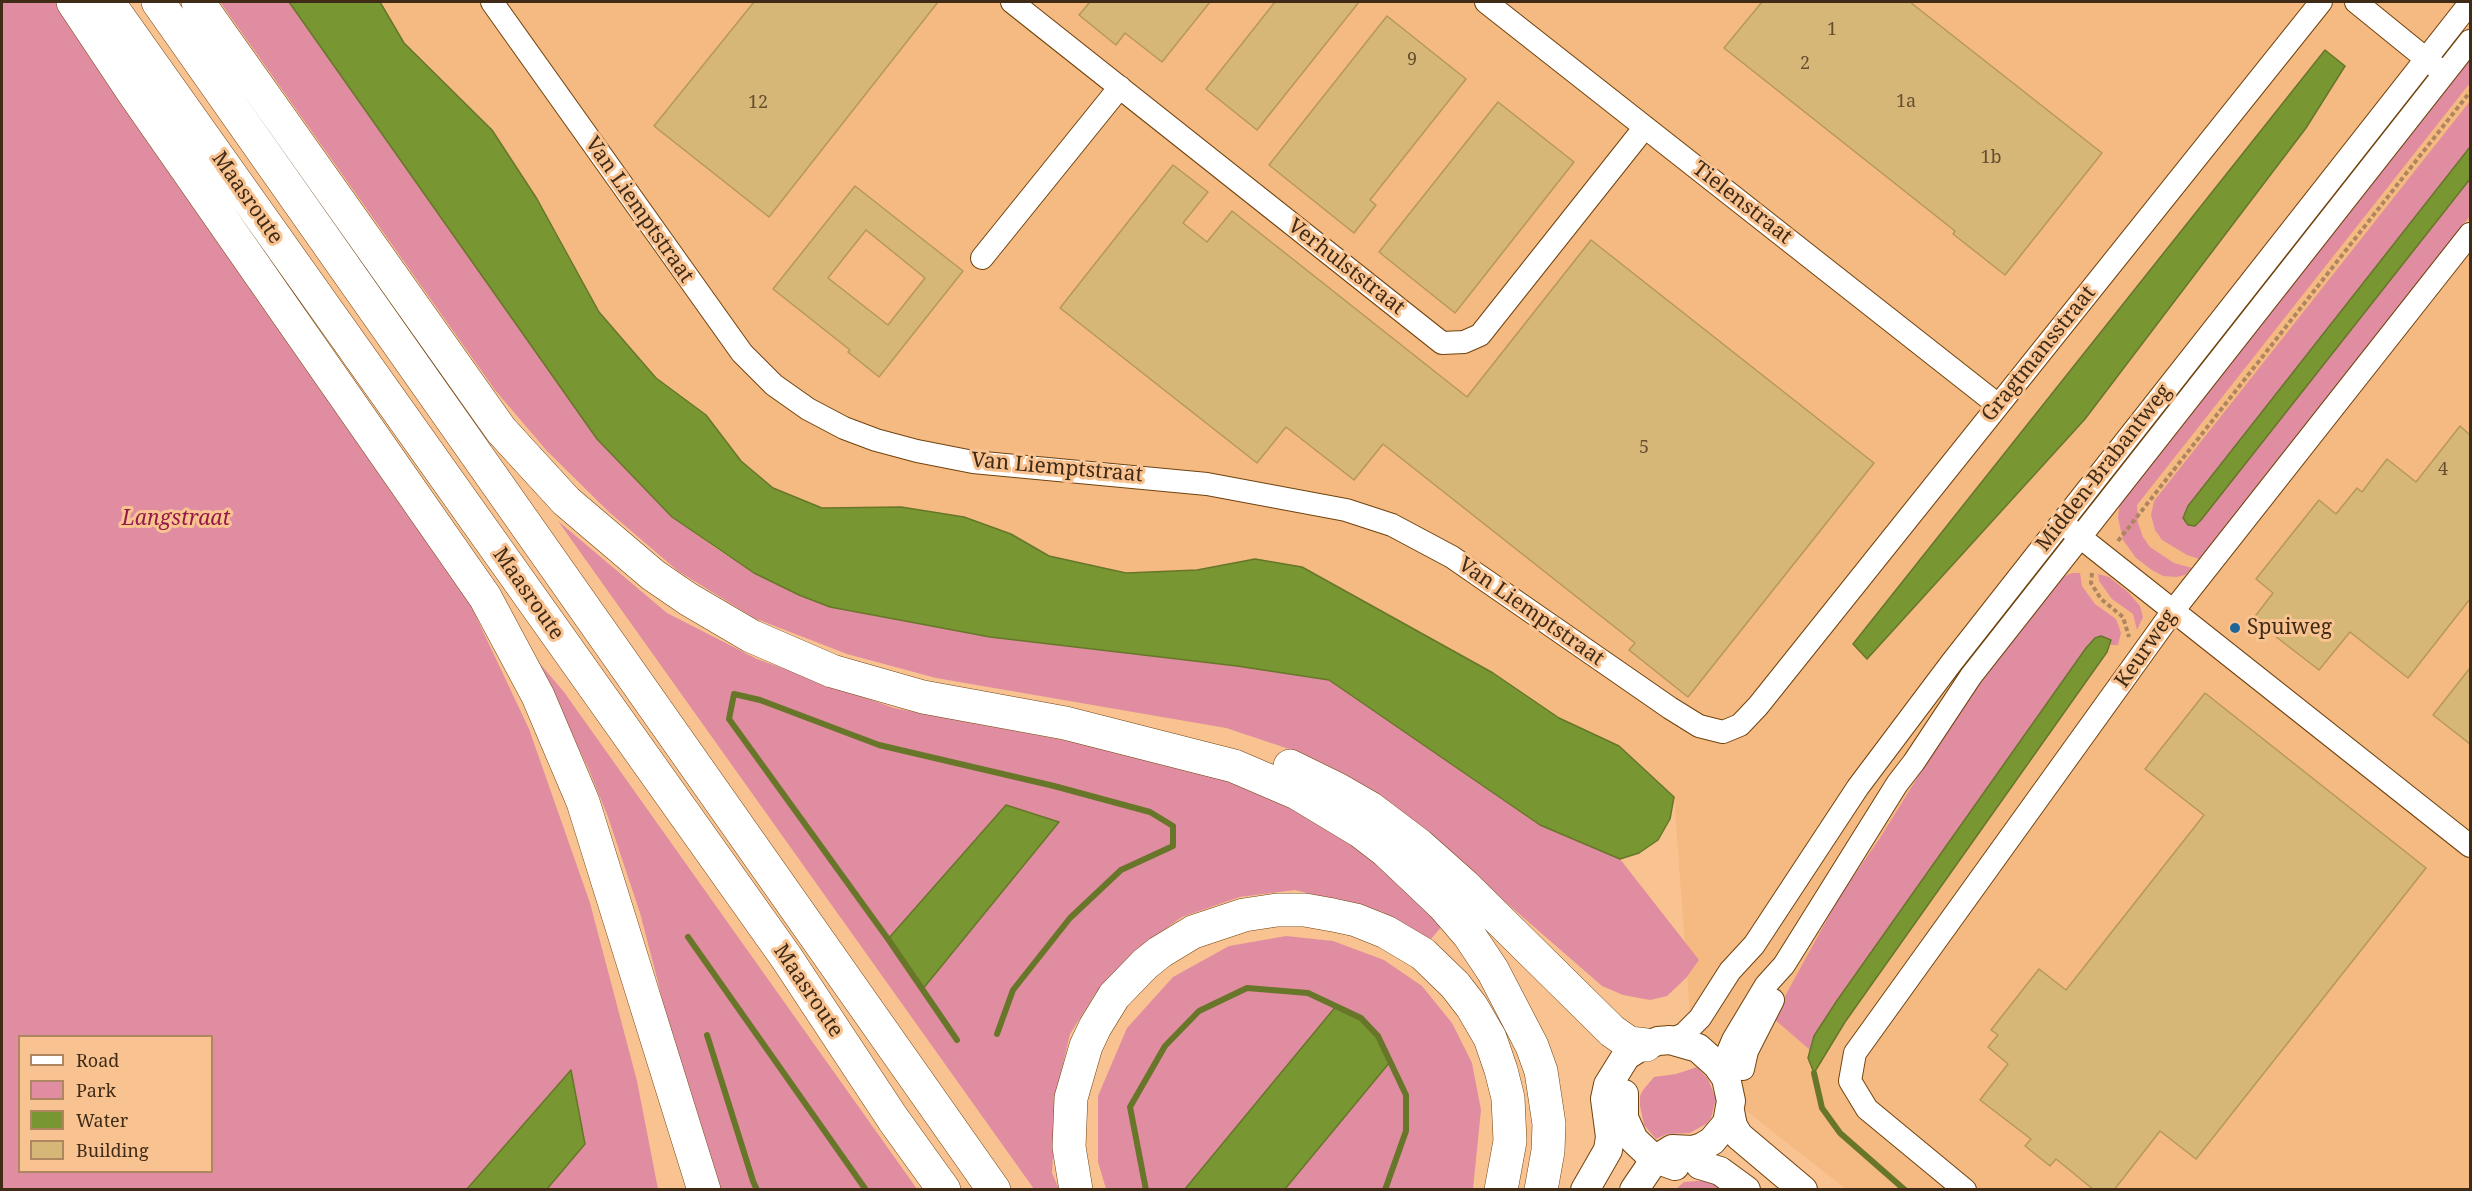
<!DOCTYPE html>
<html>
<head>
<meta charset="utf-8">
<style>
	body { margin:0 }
	#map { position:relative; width:2472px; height:1191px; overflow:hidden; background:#f8c391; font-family:"Noto Serif",serif }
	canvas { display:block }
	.frame { position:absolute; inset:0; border:3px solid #402b17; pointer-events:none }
	.legend { position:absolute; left:18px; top:1035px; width:195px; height:138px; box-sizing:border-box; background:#f8c391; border:2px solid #ae8660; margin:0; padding:8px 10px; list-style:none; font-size:18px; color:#402b17 }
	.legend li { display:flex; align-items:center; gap:12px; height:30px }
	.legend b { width:30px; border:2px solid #ae8660 }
</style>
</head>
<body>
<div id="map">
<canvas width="2472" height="1191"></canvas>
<div class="frame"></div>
<ul class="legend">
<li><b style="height:8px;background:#fff"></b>Road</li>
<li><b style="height:16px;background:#e18da1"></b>Park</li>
<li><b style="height:16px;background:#789631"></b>Water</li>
<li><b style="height:16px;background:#d6b778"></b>Building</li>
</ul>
</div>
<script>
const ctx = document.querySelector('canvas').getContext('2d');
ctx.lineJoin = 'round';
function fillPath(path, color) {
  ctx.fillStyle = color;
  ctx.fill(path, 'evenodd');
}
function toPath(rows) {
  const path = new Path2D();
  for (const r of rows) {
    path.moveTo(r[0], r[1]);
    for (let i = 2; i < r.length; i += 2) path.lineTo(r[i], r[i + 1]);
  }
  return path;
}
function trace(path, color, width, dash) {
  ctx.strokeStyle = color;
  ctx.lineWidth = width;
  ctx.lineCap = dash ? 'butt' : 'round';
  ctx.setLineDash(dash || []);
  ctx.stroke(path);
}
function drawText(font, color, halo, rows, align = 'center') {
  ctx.font = font + ' "Noto Serif",serif';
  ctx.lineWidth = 6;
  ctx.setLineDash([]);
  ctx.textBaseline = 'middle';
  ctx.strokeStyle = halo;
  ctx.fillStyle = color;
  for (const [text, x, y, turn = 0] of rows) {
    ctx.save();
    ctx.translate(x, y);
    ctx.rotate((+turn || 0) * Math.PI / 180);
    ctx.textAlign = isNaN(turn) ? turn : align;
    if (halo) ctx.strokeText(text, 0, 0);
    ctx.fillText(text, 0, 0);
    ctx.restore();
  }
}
fillPath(toPath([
	[380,2,2470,2,2470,1189,1846,1189,1694,1070,1674,797,1619,746,1559,718,1493,673,1302,567,1255,559,1197,570,1126,573,1049,556,1011,534,901,507,822,508,773,488,741,461,706,415,656,378,599,312,537,199,492,130,404,43]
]), '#f5ba82');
fillPath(toPath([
	[2,2,66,2,445,561,471,606,529,729,590,903,637,1081,658,1189,2,1189],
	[20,1036,212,1036,212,1172,20,1172],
	[220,2,289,2,597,439,672,517,717,549,754,573,799,595,830,607,990,637,1237,666,1329,680,1540,825,1620,859,1699,960,1686,978,1667,996,1650,1000,1623,995,1602,986,1393,804,1350,779,1295,751,1226,728,936,678,847,654,754,618,678,571,609,512,547,451,495,390],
	[2470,51,2470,83,2137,505,2138,523,2143,537,2150,547,2174,563,2192,568,2185,575,2176,577,2163,576,2152,570,2136,558,2123,540,2118,518,2120,500],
	[2470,101,2470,147,2188,506,2201,520,2470,179,2470,216,2199,559,2187,555,2162,540,2155,530,2151,515,2154,501],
	[558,521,667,613,757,659,894,708,1158,758,1234,778,1348,834,1442,926,1431,939,1382,912,1295,890,1240,897,1182,917,1133,952,1095,994,1070,1034,1057,1089,1052,1173,1059,1189,1034,1189],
	[2072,573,2080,573,2082,586,2095,604,2116,619,2121,633,2118,645,2110,645,2111,644,2095,638,2086,648,1836,1002,1814,1036,1810,1050,1773,1018,1841,894,1880,838,1958,712,2054,581],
	[2098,574,2109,577,2128,592,2140,606,2143,617,2137,630,2133,614,2112,599,2099,581],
	[536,659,564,692,917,1189,715,1189,680,1079,658,982,640,913,608,817,589,770],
	[1286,936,1333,941,1384,960,1422,986,1452,1023,1472,1063,1481,1110,1473,1189,1106,1189,1098,1162,1098,1096,1127,1028,1173,977,1229,946],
	[1697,1067,1708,1079,1716,1099,1711,1118,1706,1124,1690,1133,1667,1134,1656,1139,1644,1125,1640,1106,1640,1096,1643,1090,1654,1077,1676,1074],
	[1710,1180,1724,1190,1675,1190,1684,1182]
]), '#e18da1');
const water = toPath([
	[289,2,380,2,404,43,492,130,537,199,599,312,656,378,706,415,741,461,773,488,822,508,901,507,964,517,1011,534,1049,556,1126,573,1197,570,1255,559,1302,567,1493,673,1559,718,1619,746,1674,797,1670,819,1658,840,1639,853,1620,859,1540,825,1329,680,1237,666,990,637,905,621,830,607,799,595,754,573,672,517,597,439,289,2],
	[2325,50,2345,66,2306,128,2085,419,1867,659,1853,644,2325,50],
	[2470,147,2470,179,2201,520,2195,526,2188,525,2183,518,2188,506,2470,147],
	[2101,636,2111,640,2107,652,1845,1022,1814,1073,1808,1058,1814,1036,1836,1002,2086,648,2095,638,2101,636],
	[1006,805,1059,822,922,990,888,939,1006,805],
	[1337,1005,1361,1018,1378,1036,1390,1062,1285,1189,1185,1189,1337,1005],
	[571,1070,585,1144,547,1189,467,1189,571,1070]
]);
fillPath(water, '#789631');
trace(water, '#677629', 1.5);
trace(toPath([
	[688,937,866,1190],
	[707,1035,753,1181,757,1190],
	[957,1040,888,939,729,719,734,694,760,700,879,745,1054,786,1150,812,1173,826,1173,846,1121,870,1070,918,1013,990,997,1034],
	[1814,1073,1822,1108,1840,1133,1905,1190],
	[1146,1190,1130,1107,1165,1046,1199,1011,1247,988,1308,993,1361,1018,1378,1036,1406,1095,1406,1131,1385,1190]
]), '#677629', 6);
const building = toPath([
	[754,2,938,2,769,217,654,126,754,2],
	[1090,2,1210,2,1162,62,1125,33,1116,45,1079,15,1090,2],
	[1275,2,1359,2,1257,130,1206,89,1275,2],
	[1762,2,1910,2,2102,153,2005,275,1953,234,1955,231,1724,48,1762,2],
	[1387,16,1466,79,1370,200,1376,205,1354,233,1269,165,1387,16],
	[1498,102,1574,162,1455,313,1379,252,1498,102],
	[1173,165,1208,192,1183,223,1207,242,1232,211,1467,397,1591,240,1874,463,1688,697,1629,650,1635,643,1383,444,1354,480,1286,427,1257,463,1060,308,1173,165],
	[855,186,963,271,879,377,848,352,850,350,773,289,855,186],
	[866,230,925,278,888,325,828,278,866,230],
	[2460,426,2470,435,2470,599,2408,678,2350,632,2319,670,2253,619,2273,593,2256,579,2319,500,2336,514,2357,488,2362,492,2387,459,2416,482,2460,426],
	[2470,668,2470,744,2433,715,2470,668],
	[2205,693,2426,868,2196,1159,2160,1131,2114,1190,2094,1190,2056,1159,2050,1166,2025,1146,2031,1139,1980,1100,2008,1064,1988,1047,1998,1035,1991,1030,2039,969,2066,990,2204,815,2145,769,2205,693]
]);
fillPath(building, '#d6b778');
trace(building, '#b69859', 1.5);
const minor = toPath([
	[492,2,742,353,774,385,808,409,844,428,876,440,917,451,973,462,1207,484,1346,510,1392,525,1452,557,1670,708,1699,726,1723,732,1740,725,1758,706,2321,2],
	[1012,2,1442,343,1464,342,1480,335,1645,127],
	[1486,2,1998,405],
	[2356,2,2436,67],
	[982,258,1120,87],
	[2070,529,2470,846],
	[1670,1040,1684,1034,1700,1018,1730,971,1754,945,1858,787,1952,662,2470,3],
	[1743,1069,1747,1051,1773,1000],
	[1726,1078,1724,1061,1733,1040,1766,985,1784,965,1897,784,1914,762,1971,676,2470,41],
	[1965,1190,1867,1109,1850,1081,1855,1053,2173,611,2470,234]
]);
const major = toPath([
	[1624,1094,1624,1118,1634,1140,1653,1158,1675,1166],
	[1730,1111,1733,1126,1739,1136,1803,1190],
	[1700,1165,1720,1171,1746,1190],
	[1585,1190,1608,1150,1610,1137,1605,1099,1608,1085,1626,1056,1637,1049,1658,1041,1670,1040,1698,1048,1717,1065,1726,1078,1731,1101,1727,1123,1712,1141,1702,1147,1693,1150,1672,1149,1664,1154,1651,1165,1634,1190]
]);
const highway = toPath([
	[73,2,133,92,485,597,538,696,583,802,704,1190],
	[108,2,786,957,893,1119,944,1190],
	[158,2,994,1190],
	[198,2,501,430,566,501,653,575,688,599,751,636,832,671,923,697,1065,723,1234,766,1297,793,1360,831,1386,851,1443,905,1469,935,1493,971,1532,1046,1541,1071,1549,1124,1548,1151,1541,1190],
	[1290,766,1337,789,1370,808,1419,845,1464,885,1612,1031,1629,1043,1646,1045],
	[1076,1190,1069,1147,1071,1098,1086,1046,1095,1027,1114,996,1145,964,1160,952,1193,932,1244,915,1277,910,1305,910,1333,915,1356,920,1386,932,1423,954,1455,985,1472,1007,1490,1038,1501,1070,1508,1098,1510,1141,1501,1190]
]);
trace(minor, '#70430e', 24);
trace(major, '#70430e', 30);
trace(highway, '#70430e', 34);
trace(toPath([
	[2118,541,2470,92],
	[2092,573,2091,583,2101,599,2123,617,2129,637]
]), '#ad855f', 4, [4.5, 3]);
trace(minor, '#fff', 22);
trace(major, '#fff', 28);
trace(highway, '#fff', 33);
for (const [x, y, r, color] of [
	[2235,628,6,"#1c669a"]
]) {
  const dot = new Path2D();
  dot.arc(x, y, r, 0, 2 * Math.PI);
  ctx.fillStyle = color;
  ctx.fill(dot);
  trace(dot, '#f8c391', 2);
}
drawText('18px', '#664e2f', null, [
	["1",1832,30],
	["9",1412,60],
	["2",1805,64],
	["1a",1906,102],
	["12",758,103],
	["1b",1991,158],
	["5",1644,448],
	["4",2443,470]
]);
drawText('21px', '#402b17', '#f8c391', [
	["Maasroute",247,198,55],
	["Tielenstraat",1742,203,38],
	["Van Liemptstraat",639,210,55],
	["Verhulststraat",1346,267,38],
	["Gragtmansstraat",2039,354,-51],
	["Van Liemptstraat",1057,468,5],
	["Midden-Brabantweg",2104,468,-52],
	["Maasroute",528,594,55],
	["Van Liemptstraat",1531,612,35],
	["Keurweg",2146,649,-55],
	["Maasroute",808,991,56]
]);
drawText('italic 21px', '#961949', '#f8c391', [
	["Langstraat",176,519]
]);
drawText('21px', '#402b17', '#f8c391', [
	["Spuiweg",2247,628]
], 'left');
</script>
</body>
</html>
